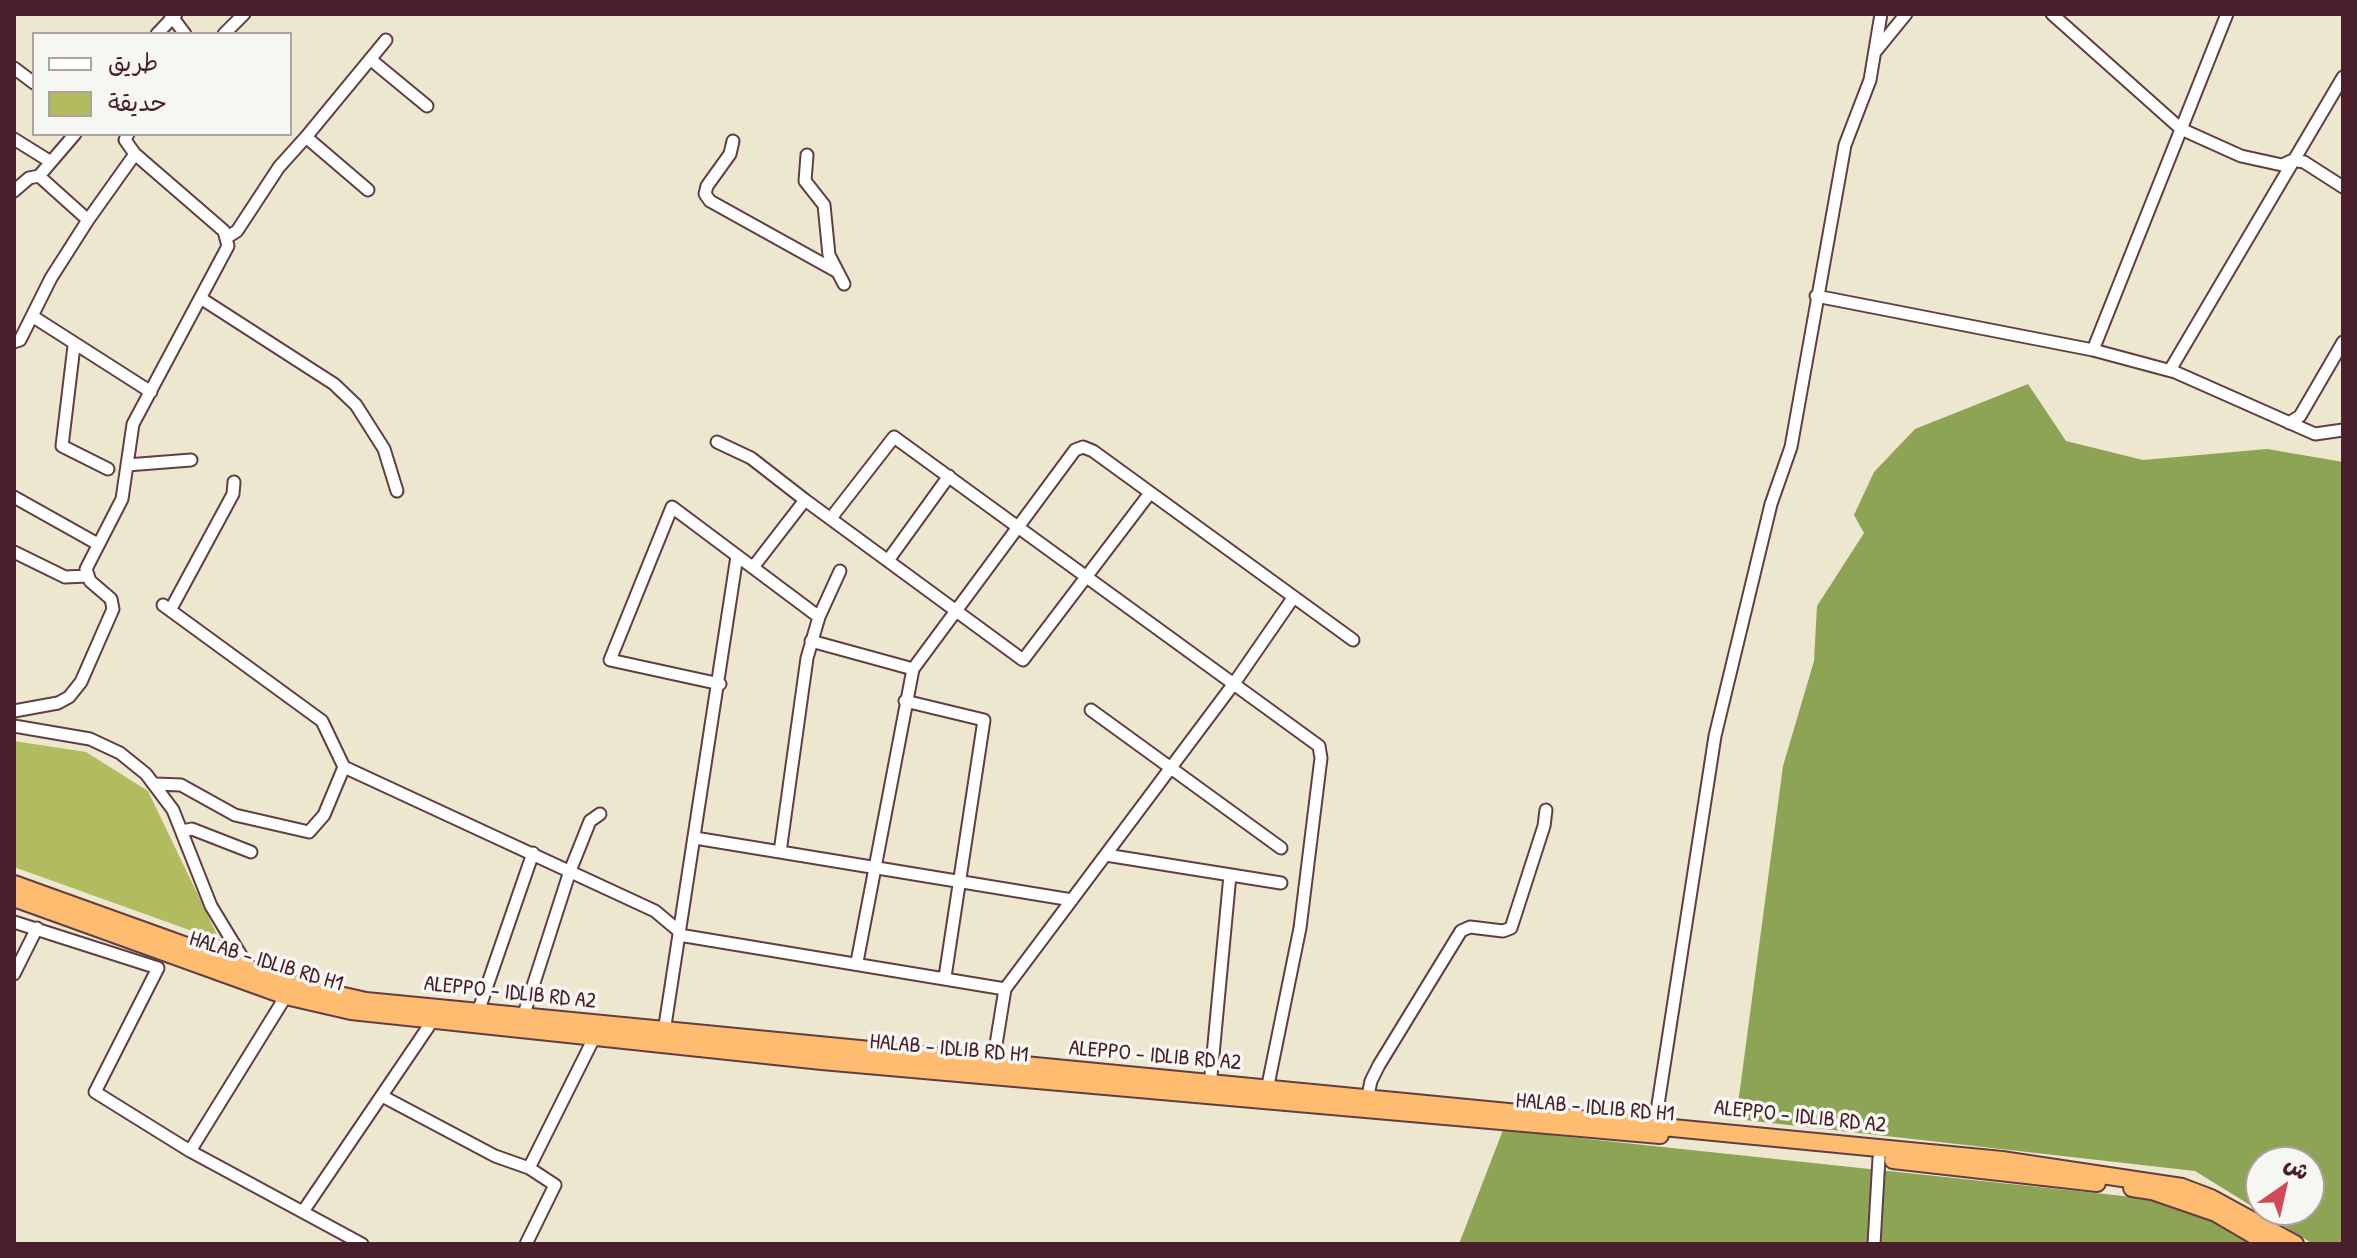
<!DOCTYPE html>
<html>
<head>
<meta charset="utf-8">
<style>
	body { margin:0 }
	#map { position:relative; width:2357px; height:1258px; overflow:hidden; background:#ede7cf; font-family:"Patrick Hand","Playpen Sans Arabic",sans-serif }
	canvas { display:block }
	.frame { position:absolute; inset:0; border:16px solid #4a1f2b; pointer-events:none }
	.legend { position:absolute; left:32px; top:32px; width:260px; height:104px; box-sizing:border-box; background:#f6f6f2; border:2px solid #b1a0a2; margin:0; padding:10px 14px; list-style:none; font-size:24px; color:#4a1f2b }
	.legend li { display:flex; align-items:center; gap:16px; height:40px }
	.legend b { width:40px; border:2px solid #b1a0a2 }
	.north { position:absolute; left:2245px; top:1146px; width:80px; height:80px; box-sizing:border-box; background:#f6f6f2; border:2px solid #b1a0a2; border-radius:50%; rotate:34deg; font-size:22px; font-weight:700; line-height:32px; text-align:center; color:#4a1f2b }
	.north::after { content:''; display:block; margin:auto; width:28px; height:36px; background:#d1495b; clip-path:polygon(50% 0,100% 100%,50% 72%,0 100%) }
</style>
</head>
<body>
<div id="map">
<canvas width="2357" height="1258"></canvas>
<div class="frame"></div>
<ul class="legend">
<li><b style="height:10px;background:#fff"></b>طريق</li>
<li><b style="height:22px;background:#b0bc5d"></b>حديقة</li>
</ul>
<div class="north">ش</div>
</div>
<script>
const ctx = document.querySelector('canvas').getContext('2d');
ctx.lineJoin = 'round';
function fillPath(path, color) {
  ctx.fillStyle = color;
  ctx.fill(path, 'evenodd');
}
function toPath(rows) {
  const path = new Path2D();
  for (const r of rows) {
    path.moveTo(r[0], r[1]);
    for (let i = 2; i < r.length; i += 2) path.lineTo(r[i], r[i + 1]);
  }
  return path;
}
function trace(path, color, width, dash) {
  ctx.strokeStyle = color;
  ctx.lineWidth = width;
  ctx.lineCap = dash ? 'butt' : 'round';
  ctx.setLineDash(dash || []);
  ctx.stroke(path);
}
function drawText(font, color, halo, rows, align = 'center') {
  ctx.font = font + ' "Patrick Hand",sans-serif';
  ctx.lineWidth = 7;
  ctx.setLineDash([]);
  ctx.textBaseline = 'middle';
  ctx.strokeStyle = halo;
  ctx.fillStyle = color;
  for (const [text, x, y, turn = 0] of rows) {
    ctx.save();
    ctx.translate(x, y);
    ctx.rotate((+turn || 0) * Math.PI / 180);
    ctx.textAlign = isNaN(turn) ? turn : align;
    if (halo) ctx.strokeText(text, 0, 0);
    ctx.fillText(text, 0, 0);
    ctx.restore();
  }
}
fillPath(toPath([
	[14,741,86,752,148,791,220,941,14,867]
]), '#b0bc5d');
fillPath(toPath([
	[2028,384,2066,441,2143,460,2267,449,2343,462,2343,1244,2313,1244,2195,1171,1736,1119,1783,766,1814,661,1817,606,1864,533,1854,515,1874,472,1915,429],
	[2261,1162,2309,1162,2309,1210,2261,1210],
	[1503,1130,2142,1198,2203,1215,2255,1244,1459,1244]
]), '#8ca454');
const minor = toPath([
	[170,14,185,34],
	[2052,14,2181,129,2241,156,2282,165,2293,160,2304,162,2343,187],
	[157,34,176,14],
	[224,34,244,14],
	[1875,52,1906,14],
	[370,59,427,106],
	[14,68,34,83],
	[306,137,386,40],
	[14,139,51,162],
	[733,141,730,154,707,186,705,194,710,201,836,271],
	[807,155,805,181,824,205,829,255,844,284],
	[39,176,88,220],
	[14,191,29,178,39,176,75,134],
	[226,238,237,231,279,167,306,137,368,190],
	[1816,296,2093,350,2175,372,2315,434,2343,430],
	[202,299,334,384,356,405,384,449,397,491],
	[32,316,151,392],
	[14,342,20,340,51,278,88,220,135,154],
	[74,346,62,446,108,469],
	[2093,350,2227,14],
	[2170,370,2343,77],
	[2289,423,2300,416,2343,342],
	[717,442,751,458,805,500],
	[127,465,191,460],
	[14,497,96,543],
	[831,518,894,437,1319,746,1321,758,1300,928,1269,1080],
	[14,552,65,577,87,576],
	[889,559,949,476],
	[754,566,805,500,1023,660,1150,493],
	[173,605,233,494,234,482],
	[811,641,913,669],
	[720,684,610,660,672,507,819,617],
	[905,701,984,720,945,977],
	[1091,710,1281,848],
	[14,711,58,703,69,697,81,682,113,609,111,599,90,581,86,569,122,499,133,424,228,246,224,231,135,154,125,140,128,134],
	[14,726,90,739,120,753,146,774,173,810,211,906,248,967],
	[344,767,655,911,680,932],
	[156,784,181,785,235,815,309,832,324,815,344,767,322,721,163,605],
	[182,831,192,829,251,852],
	[695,838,1072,900],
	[780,852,807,658,819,617,840,571],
	[1106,855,1281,883],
	[14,922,158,968,95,1092,190,1151],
	[679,935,1005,989],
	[857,962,913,669,1075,450,1083,447,1093,451,1353,640],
	[14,974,37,928],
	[286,996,190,1151,362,1244],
	[478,1012,533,853],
	[523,1017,570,871,590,821,600,814],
	[664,1032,737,556],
	[993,1063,1005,989,1235,682,1293,598],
	[1211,1076,1230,875],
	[382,1096,495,1156,529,1168],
	[1366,1105,1371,1081,1379,1065,1461,931,1470,927,1503,931,1511,928,1544,826,1546,810],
	[1655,1124,1715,736,1771,504,1791,447,1845,145,1870,80,1881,14],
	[304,1210,433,1020],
	[526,1244,555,1185,529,1168,594,1038],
	[1874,1244,1879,1158]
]);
const highway = toPath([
	[14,884,295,985,366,1001,2002,1160,2182,1187,2211,1198,2295,1244],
	[14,898,286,996,351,1011,822,1061,1660,1135],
	[1893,1160,2097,1183],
	[2132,1188,2152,1191,2216,1213,2269,1244]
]);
trace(minor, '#623d44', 15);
trace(highway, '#623d44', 20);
trace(minor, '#fff', 11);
trace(highway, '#fdbc6f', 16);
drawText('22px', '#4a1f2b', '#f6f6f2', [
	["HALAB - IDLIB RD H1",266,962,17],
	["ALEPPO - IDLIB RD A2",510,993,6],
	["HALAB - IDLIB RD H1",949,1049,5],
	["ALEPPO - IDLIB RD A2",1155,1056,5],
	["HALAB - IDLIB RD H1",1595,1108,5],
	["ALEPPO - IDLIB RD A2",1800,1117,6]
]);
</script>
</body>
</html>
